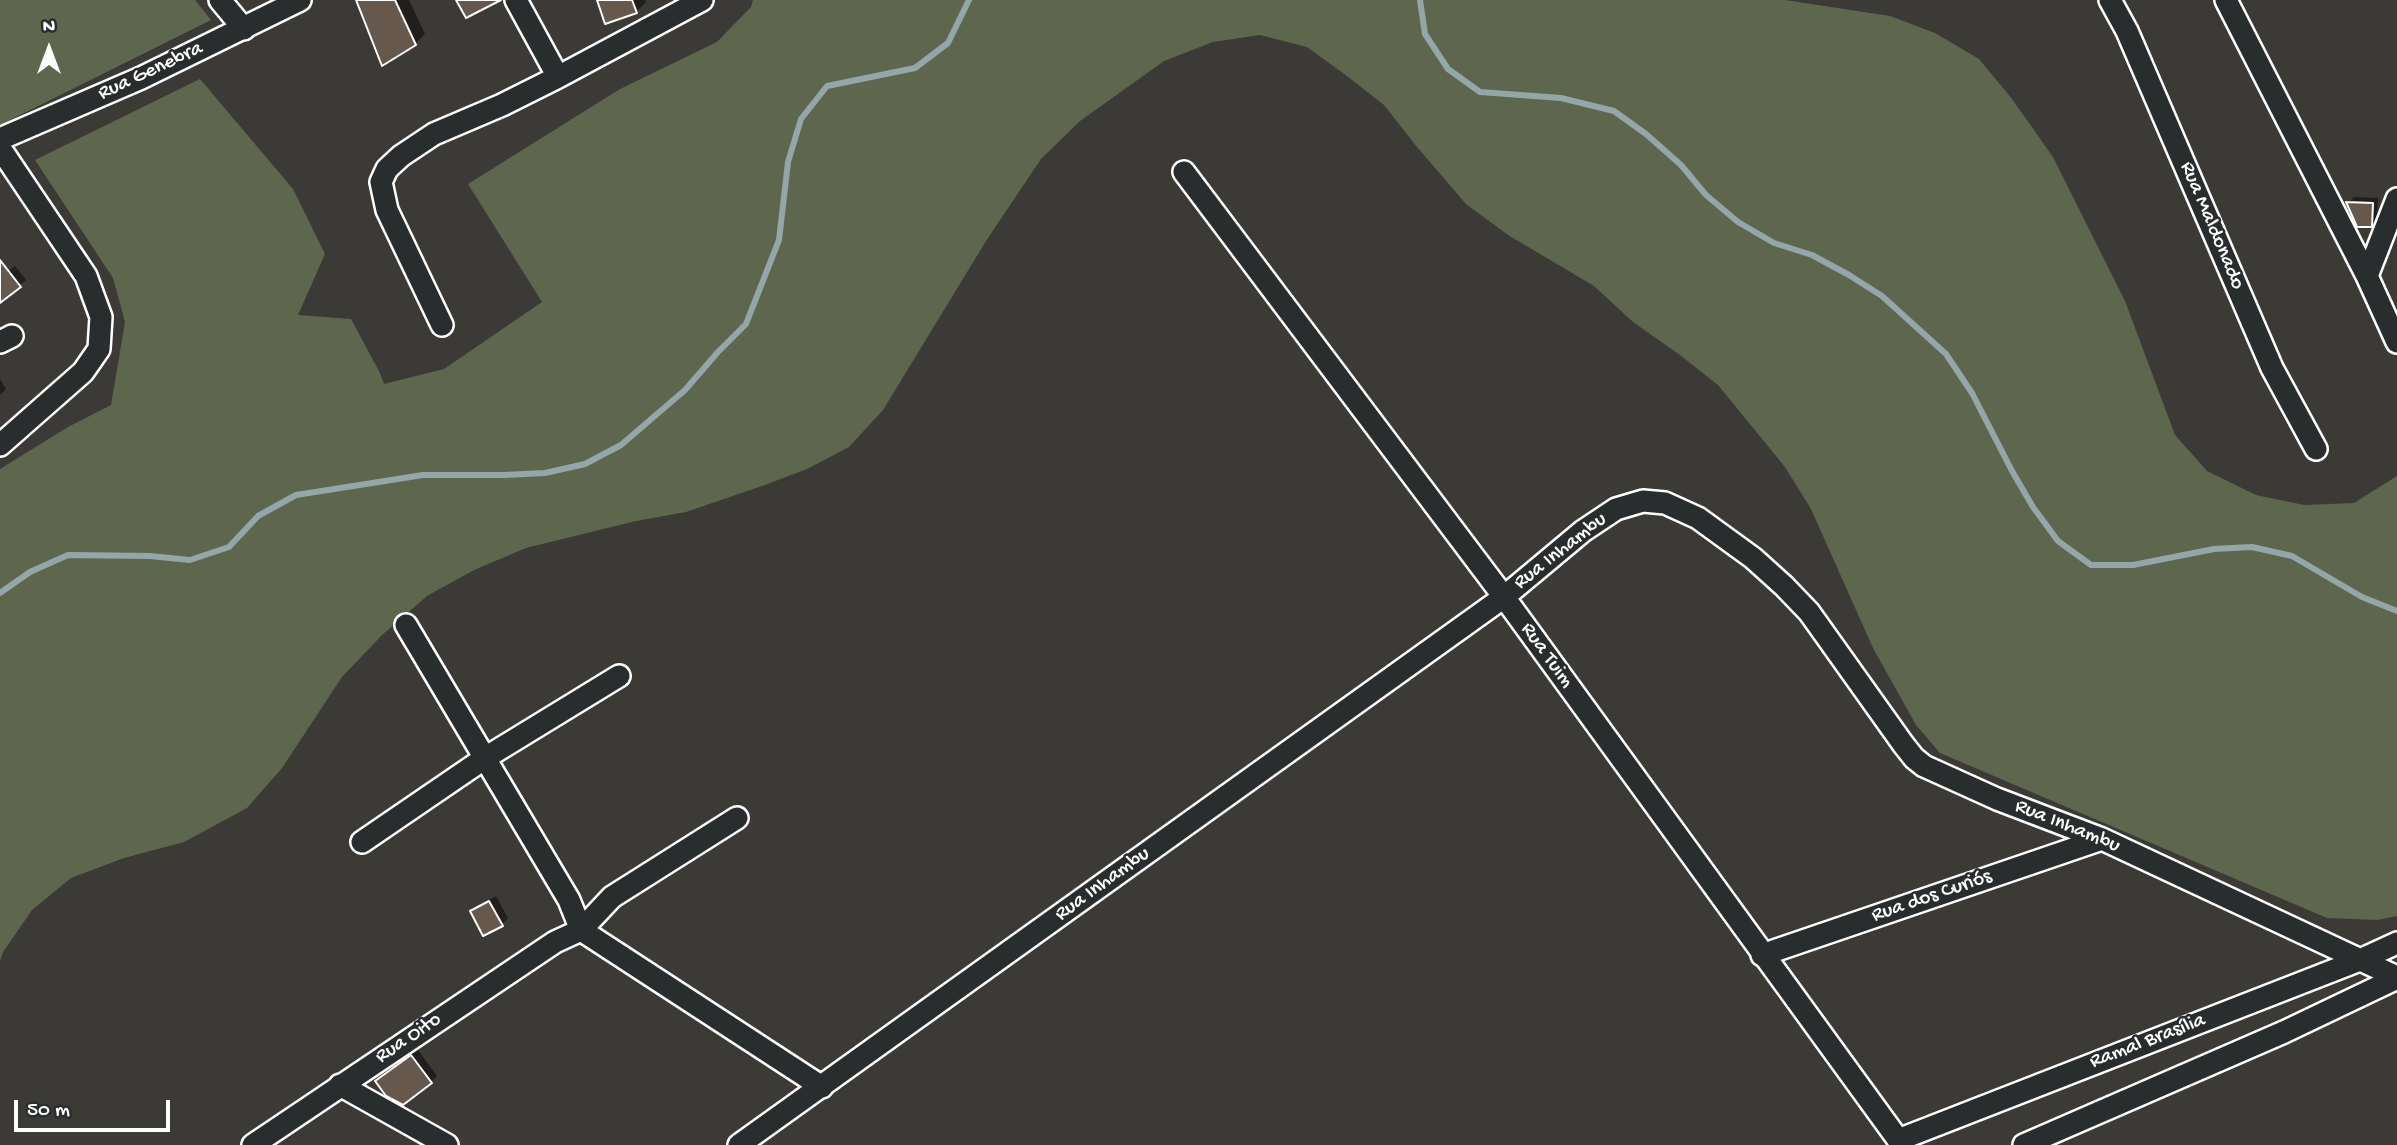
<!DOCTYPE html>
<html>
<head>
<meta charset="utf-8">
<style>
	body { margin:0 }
	#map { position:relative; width:2397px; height:1145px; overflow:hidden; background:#3c3a37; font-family:"Gochi Hand",sans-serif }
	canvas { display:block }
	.north { position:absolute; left:14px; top:14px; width:70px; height:70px; -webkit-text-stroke:5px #2a2d2e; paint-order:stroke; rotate:0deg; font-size:19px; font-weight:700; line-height:28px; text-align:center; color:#fff }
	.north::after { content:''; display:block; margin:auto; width:24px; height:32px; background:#fff; clip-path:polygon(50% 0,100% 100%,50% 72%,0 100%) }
	.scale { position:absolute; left:14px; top:1100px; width:156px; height:32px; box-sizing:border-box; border:4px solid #fff; border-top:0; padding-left:9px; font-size:21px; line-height:24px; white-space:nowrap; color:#fff; -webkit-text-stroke:5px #2a2d2e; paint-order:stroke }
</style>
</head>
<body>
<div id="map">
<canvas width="2397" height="1145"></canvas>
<div class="north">N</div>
<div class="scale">50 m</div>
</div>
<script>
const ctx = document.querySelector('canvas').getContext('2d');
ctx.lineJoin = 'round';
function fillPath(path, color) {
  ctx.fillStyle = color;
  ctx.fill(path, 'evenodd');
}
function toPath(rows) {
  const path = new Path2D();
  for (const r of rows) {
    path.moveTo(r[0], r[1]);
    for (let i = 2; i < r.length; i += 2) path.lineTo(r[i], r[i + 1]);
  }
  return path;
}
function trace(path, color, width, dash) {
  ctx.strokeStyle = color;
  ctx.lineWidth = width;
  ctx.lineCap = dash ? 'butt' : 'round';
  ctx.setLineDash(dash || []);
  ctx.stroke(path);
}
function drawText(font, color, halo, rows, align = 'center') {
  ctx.font = font + ' "Gochi Hand",sans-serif';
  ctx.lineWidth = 5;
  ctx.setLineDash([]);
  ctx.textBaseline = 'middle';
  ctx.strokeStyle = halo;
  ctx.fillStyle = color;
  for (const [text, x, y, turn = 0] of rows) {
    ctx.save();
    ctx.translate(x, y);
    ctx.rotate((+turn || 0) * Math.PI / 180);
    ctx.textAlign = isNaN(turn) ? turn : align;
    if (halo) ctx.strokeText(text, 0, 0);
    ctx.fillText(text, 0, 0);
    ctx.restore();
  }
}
fillPath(toPath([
	[0,0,195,0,211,20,0,125],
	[753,0,1785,0,1890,16,1935,33,1979,59,2012,99,2053,157,2125,301,2175,435,2207,471,2256,495,2304,505,2354,503,2397,476,2397,916,2377,920,2327,918,1940,753,1916,725,1873,648,1811,509,1785,467,1718,385,1680,355,1633,322,1594,286,1508,235,1466,204,1417,147,1384,105,1347,76,1307,47,1260,35,1213,42,1164,61,1080,121,1041,159,986,241,883,410,849,447,807,469,762,486,686,512,636,521,526,548,474,570,427,596,382,635,342,677,282,768,247,808,184,842,124,858,71,878,32,910,3,952,0,961,0,469,68,427,111,405,125,322,113,278,35,160,200,79,293,189,325,254,298,315,351,319,380,373,384,384,444,369,542,302,468,184,620,89,717,42,751,7]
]), '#5e674e');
fillPath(toPath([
	[358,0,409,0,425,34,415,44],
	[599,0,645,0,646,2,636,12],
	[2354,197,2378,198,2377,219,2371,225,2348,203],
	[15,266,26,280,0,301,0,278],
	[0,379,6,389,0,395],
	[496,896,508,918,502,924,472,912,478,906],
	[418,1050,437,1076,431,1082,383,1075]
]), '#0007');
trace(toPath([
	[1420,0,1425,34,1448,69,1480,92,1561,98,1614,111,1646,134,1681,165,1706,195,1738,222,1774,243,1812,255,1849,275,1882,296,1946,354,1972,393,2012,471,2033,507,2058,541,2091,565,2133,565,2214,549,2252,547,2292,556,2362,597,2397,611],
	[0,593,30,572,68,555,150,556,190,560,229,547,258,516,296,495,423,475,504,475,545,473,585,464,621,445,685,390,718,352,746,324,779,240,788,162,801,119,827,86,915,68,948,43,969,0]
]), '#95a6ab', 6);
const building = toPath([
	[356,0,395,0,416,45,382,66,356,0],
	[456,0,501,0,466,18,456,0],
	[597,0,632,0,637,13,605,24,597,0],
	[2346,202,2373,203,2372,227,2357,227,2346,202],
	[0,260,21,287,0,303,0,260],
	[489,901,503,926,483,936,470,911,489,901],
	[411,1055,432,1083,403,1105,386,1096,375,1081,411,1055]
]);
fillPath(building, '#66584d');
trace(building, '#fff', 2);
const minor = toPath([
	[220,0,244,29],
	[516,0,558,77],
	[2110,0,2127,31,2272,368,2316,449],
	[2226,0,2367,276,2397,342],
	[0,139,141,78,300,0],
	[0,148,86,276,101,317,99,349,83,372,0,445],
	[1184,172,1504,597,1902,1145],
	[2367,276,2397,199],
	[442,325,387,210,381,182,387,169,401,156,434,134,502,105,558,77,702,0],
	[0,342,12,336],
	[406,625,569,900,581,930,612,897,737,818],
	[362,842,485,758,619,676],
	[1762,955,2102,839],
	[340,1085,447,1145],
	[1898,1140,2360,960,2397,943],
	[253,1145,555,942,581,930,822,1087],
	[739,1145,1504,597,1583,531,1616,509,1643,501,1665,503,1698,518,1753,558,1784,586,1809,612,1903,744,1914,758,1924,766,1997,799,2102,839,2397,977],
	[2024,1145,2284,1032,2397,978]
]);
trace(minor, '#fff', 26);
trace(minor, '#2a2d2e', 21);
drawText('21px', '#fff', '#2a2d2e', [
	["Rua Genebra",151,72,-25],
	["Rua Maldonado",2211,226,67],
	["Rua Inhambu",1561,552,-38],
	["Rua Tuim",1546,656,54],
	["Rua Inhambu",2067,827,22],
	["Rua Inhambu",1103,885,-36],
	["Rua dos Curiós",1932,897,-19],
	["Rua Oito",409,1039,-34],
	["Ramal Brasília",2148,1042,-21]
]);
</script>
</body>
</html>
